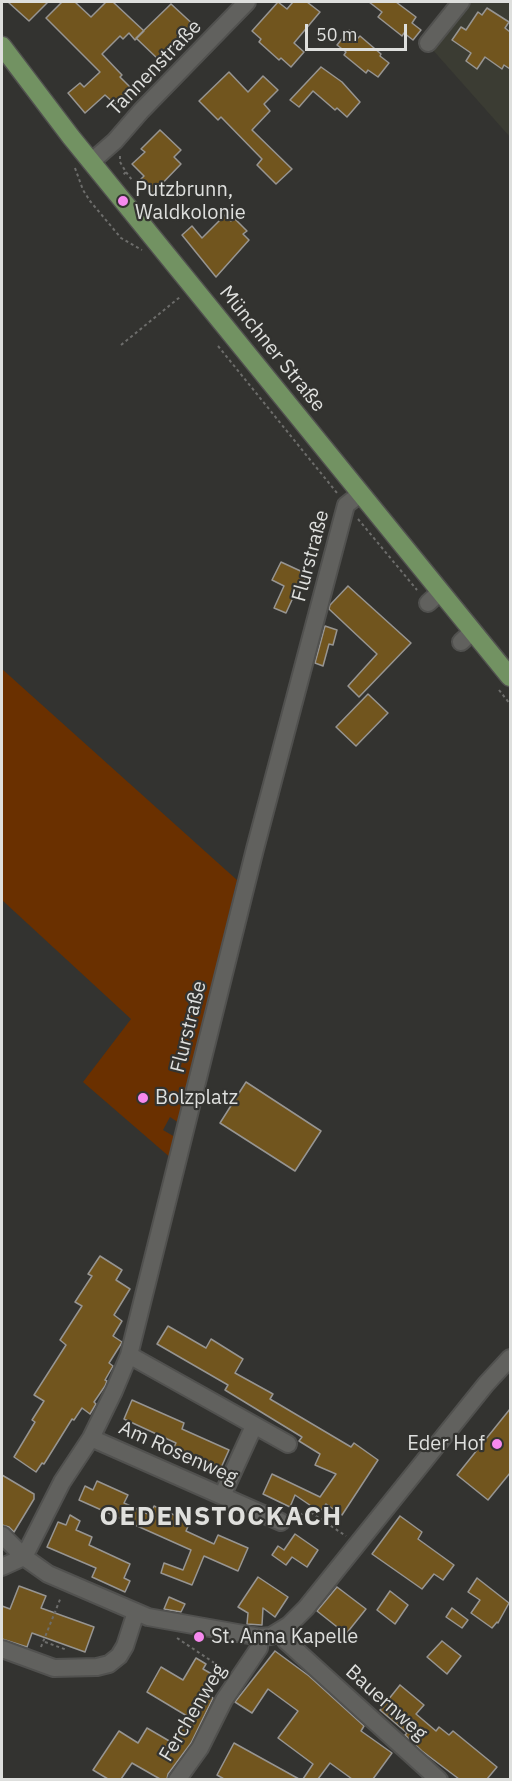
<!DOCTYPE html>
<html>
<head>
<meta charset="utf-8">
<style>
	body { margin:0 }
	#map { position:relative; width:512px; height:1781px; overflow:hidden; background:#333330; font-family:"IBM Plex Sans",sans-serif }
	canvas { display:block }
	.frame { position:absolute; inset:0; border:3px solid #dedfdd; pointer-events:none }
	.scale { position:absolute; left:305px; top:24px; width:102px; height:27px; box-sizing:border-box; border:3px solid #dedfdd; border-top:0; padding-left:8px; font-size:18px; line-height:21px; white-space:nowrap; color:#dedfdd; -webkit-text-stroke:4px #333330; paint-order:stroke }
</style>
</head>
<body>
<div id="map">
<canvas width="512" height="1781"></canvas>
<div class="frame"></div>
<div class="scale">50 m</div>
</div>
<script>
const ctx = document.querySelector('canvas').getContext('2d');
ctx.lineJoin = 'round';
function fillPath(path, color) {
  ctx.fillStyle = color;
  ctx.fill(path, 'evenodd');
}
function toPath(rows) {
  const path = new Path2D();
  for (const r of rows) {
    path.moveTo(r[0], r[1]);
    for (let i = 2; i < r.length; i += 2) path.lineTo(r[i], r[i + 1]);
  }
  return path;
}
function trace(path, color, width, dash) {
  ctx.strokeStyle = color;
  ctx.lineWidth = width;
  ctx.lineCap = dash ? 'butt' : 'round';
  ctx.setLineDash(dash || []);
  ctx.stroke(path);
}
function drawText(font, color, halo, rows, align = 'center') {
  ctx.font = font + ' "IBM Plex Sans",sans-serif';
  ctx.lineWidth = 4.5;
  ctx.setLineDash([]);
  ctx.textBaseline = 'middle';
  ctx.strokeStyle = halo;
  ctx.fillStyle = color;
  for (const [text, x, y, turn = 0] of rows) {
    ctx.save();
    ctx.translate(x, y);
    ctx.rotate((+turn || 0) * Math.PI / 180);
    ctx.textAlign = isNaN(turn) ? turn : align;
    if (halo) ctx.strokeText(text, 0, 0);
    ctx.fillText(text, 0, 0);
    ctx.restore();
  }
}
fillPath(toPath([
	[468,2,510,2,510,137,432,49]
]), '#3b3c33');
fillPath(toPath([
	[2,669,237,880,179,1123,170,1117,163,1130,175,1137,172,1159,83,1082,131,1019,2,900]
]), '#6a3000');
const building = toPath([
	[8,2,48,2,29,21,8,2],
	[62,2,75,2,91,17,106,2,113,2,144,31,135,40,129,33,123,39,120,36,102,54,122,75,120,77,131,88,115,104,105,95,85,113,68,93,80,83,84,87,100,72,46,18,62,2],
	[278,2,287,9,293,2,307,2,320,12,294,43,304,52,291,67,281,58,279,60,259,42,261,39,252,31,278,2],
	[369,2,396,2,416,17,412,23,421,30,413,40,404,33,402,36,378,17,382,12,369,2],
	[171,4,197,28,178,47,175,45,160,61,136,38,171,4],
	[487,8,509,22,505,28,510,32,510,69,504,65,502,69,485,57,477,69,466,61,471,53,452,40,461,27,466,30,478,12,482,15,487,8],
	[349,30,358,38,360,36,381,54,380,56,389,63,378,77,368,70,366,73,344,55,346,52,337,45,349,30],
	[321,67,342,82,360,102,347,117,337,108,335,110,313,91,299,107,290,100,321,67],
	[229,72,248,92,263,76,278,90,264,104,270,111,252,130,292,169,276,184,257,165,262,159,221,117,218,120,199,101,229,72],
	[160,130,181,150,174,157,181,164,153,193,140,180,144,176,132,164,145,152,141,149,160,130],
	[225,215,231,221,234,218,247,231,243,234,249,240,216,277,182,235,192,226,202,238,225,215],
	[281,562,307,574,299,593,296,591,286,613,274,608,284,586,272,580,281,562],
	[348,586,411,643,359,697,348,686,377,654,329,609,330,605,348,586],
	[325,626,337,630,333,645,329,644,323,666,315,663,325,626],
	[368,694,388,713,356,746,336,727,368,694],
	[246,1082,321,1131,295,1171,220,1123,246,1082],
	[100,1256,122,1270,116,1280,130,1289,114,1315,122,1321,113,1336,122,1342,121,1344,109,1363,113,1366,105,1380,107,1381,105,1386,94,1402,96,1404,90,1414,82,1408,74,1420,72,1419,44,1464,42,1463,36,1472,14,1457,35,1422,32,1420,44,1401,34,1395,66,1345,60,1340,82,1306,75,1302,92,1276,88,1274,100,1256],
	[168,1326,206,1348,211,1339,243,1359,235,1373,273,1394,270,1399,351,1447,354,1443,378,1460,342,1515,326,1504,320,1512,295,1495,290,1507,263,1494,272,1474,320,1497,336,1474,315,1465,320,1454,299,1441,302,1437,225,1390,228,1385,157,1344,168,1326],
	[132,1400,184,1423,182,1429,229,1450,220,1470,173,1449,176,1443,124,1419,132,1400],
	[510,1409,510,1473,488,1500,457,1475,510,1409],
	[2,1475,34,1494,34,1499,14,1532,9,1527,2,1525,2,1475],
	[97,1481,128,1495,124,1503,150,1515,154,1506,190,1522,186,1531,214,1544,218,1535,248,1548,238,1571,204,1556,192,1585,161,1573,164,1563,183,1570,191,1550,79,1500,85,1486,93,1490,97,1481],
	[70,1515,80,1521,76,1530,92,1537,89,1545,130,1564,124,1578,130,1581,125,1592,92,1577,96,1568,47,1547,58,1522,66,1525,70,1515],
	[400,1516,422,1532,418,1539,454,1565,443,1580,434,1574,422,1589,372,1554,400,1516],
	[295,1534,318,1550,307,1567,292,1557,286,1565,272,1555,278,1546,284,1550,295,1534],
	[258,1577,288,1597,275,1617,263,1608,262,1625,247,1624,248,1613,238,1607,258,1577],
	[477,1578,509,1603,498,1623,497,1622,492,1628,471,1613,480,1600,468,1592,477,1578],
	[19,1586,46,1596,41,1608,94,1627,85,1652,32,1633,27,1647,2,1639,2,1606,10,1609,19,1586],
	[337,1587,366,1609,346,1634,317,1611,337,1587],
	[390,1591,408,1605,395,1624,377,1610,390,1591],
	[169,1597,185,1604,181,1612,164,1609,169,1597],
	[452,1608,468,1620,462,1628,446,1617,452,1608],
	[442,1641,461,1656,447,1674,427,1657,442,1641],
	[275,1651,309,1676,364,1726,361,1731,392,1753,373,1779,352,1779,330,1763,318,1779,303,1779,313,1764,278,1738,298,1711,268,1689,252,1713,235,1702,275,1651],
	[196,1658,206,1664,203,1669,217,1677,207,1694,213,1698,191,1743,168,1774,167,1779,160,1779,132,1763,121,1779,108,1779,93,1770,119,1731,138,1743,147,1728,171,1742,187,1716,147,1692,161,1667,183,1680,196,1658],
	[400,1685,424,1705,416,1714,436,1731,439,1727,449,1735,453,1731,497,1767,487,1779,459,1779,422,1751,405,1735,407,1733,380,1710,400,1685],
	[234,1743,299,1779,224,1779,217,1775,234,1743]
]);
fillPath(building, '#71551e');
trace(building, '#979592', 1.5);
const minor = toPath([
	[428,43,461,2],
	[91,162,115,141,141,111,247,2],
	[428,603,440,592],
	[461,642,472,632],
	[129,1355,288,1444],
	[91,1438,281,1522],
	[222,1496,254,1426],
	[2,1535,24,1557,48,1574,148,1617,260,1637,271,1636,289,1625,306,1608,486,1384,510,1358],
	[24,1557,62,1482,91,1438,114,1391,129,1355,255,849,346,505,360,494],
	[2,1567,24,1557],
	[281,1631,286,1641,439,1780],
	[2,1649,54,1668,97,1667,109,1664,119,1656,125,1646,136,1612],
	[177,1780,200,1748,224,1700,259,1648,260,1637]
]);
const major = toPath([
	[2,46,71,137,510,677]
]);
trace(minor, '#51514f', 20);
trace(major, '#51514f', 21);
trace(toPath([
	[120,156,120,162,126,172,122,176],
	[75,168,83,190,90,201,121,238,142,250],
	[126,172,132,180],
	[121,345,180,297],
	[218,346,337,493],
	[358,519,417,590],
	[499,690,510,704],
	[295,1519,303,1513,310,1512,346,1536],
	[177,1638,225,1670],
	[45,1642,67,1650],
	[41,1647,61,1597]
]), '#6d6d6b', 2, [3, 3]);
trace(minor, '#61615e', 16);
trace(major, '#729262', 18);
for (const [x, y, r, color] of [
	[123,201,6,"#f689ee"],
	[143,1098,6,"#f689ee"],
	[497,1444,6,"#f689ee"],
	[199,1637,6,"#f689ee"]
]) {
  const dot = new Path2D();
  dot.arc(x, y, r, 0, 2 * Math.PI);
  ctx.fillStyle = color;
  ctx.fill(dot);
  trace(dot, '#333330', 2);
}
drawText('20px', '#dedfdd', '#333330', [
	["Tannenstraße",155,68,-46],
	["Münchner Straße",272,349,51],
	["Flurstraße",311,556,-75],
	["Flurstraße",189,1027,-76],
	["Am Rosenweg",178,1453,24],
	["Bauernweg",386,1703,42],
	["Ferchenweg",193,1713,-59]
]);
drawText('20px', '#dedfdd', '#333330', [
	["Putzbrunn,",135,190],
	["Waldkolonie",135,213],
	["Bolzplatz",155,1098],
	["Eder Hof",485,1444,"right"],
	["St. Anna Kapelle",211,1637]
], 'left');
ctx.letterSpacing = '1.5px';
drawText('bold 26px', '#e0e0dd', '#333330', [
	["OEDENSTOCKACH",221,1517]
]);
ctx.letterSpacing = '0px';
</script>
</body>
</html>
